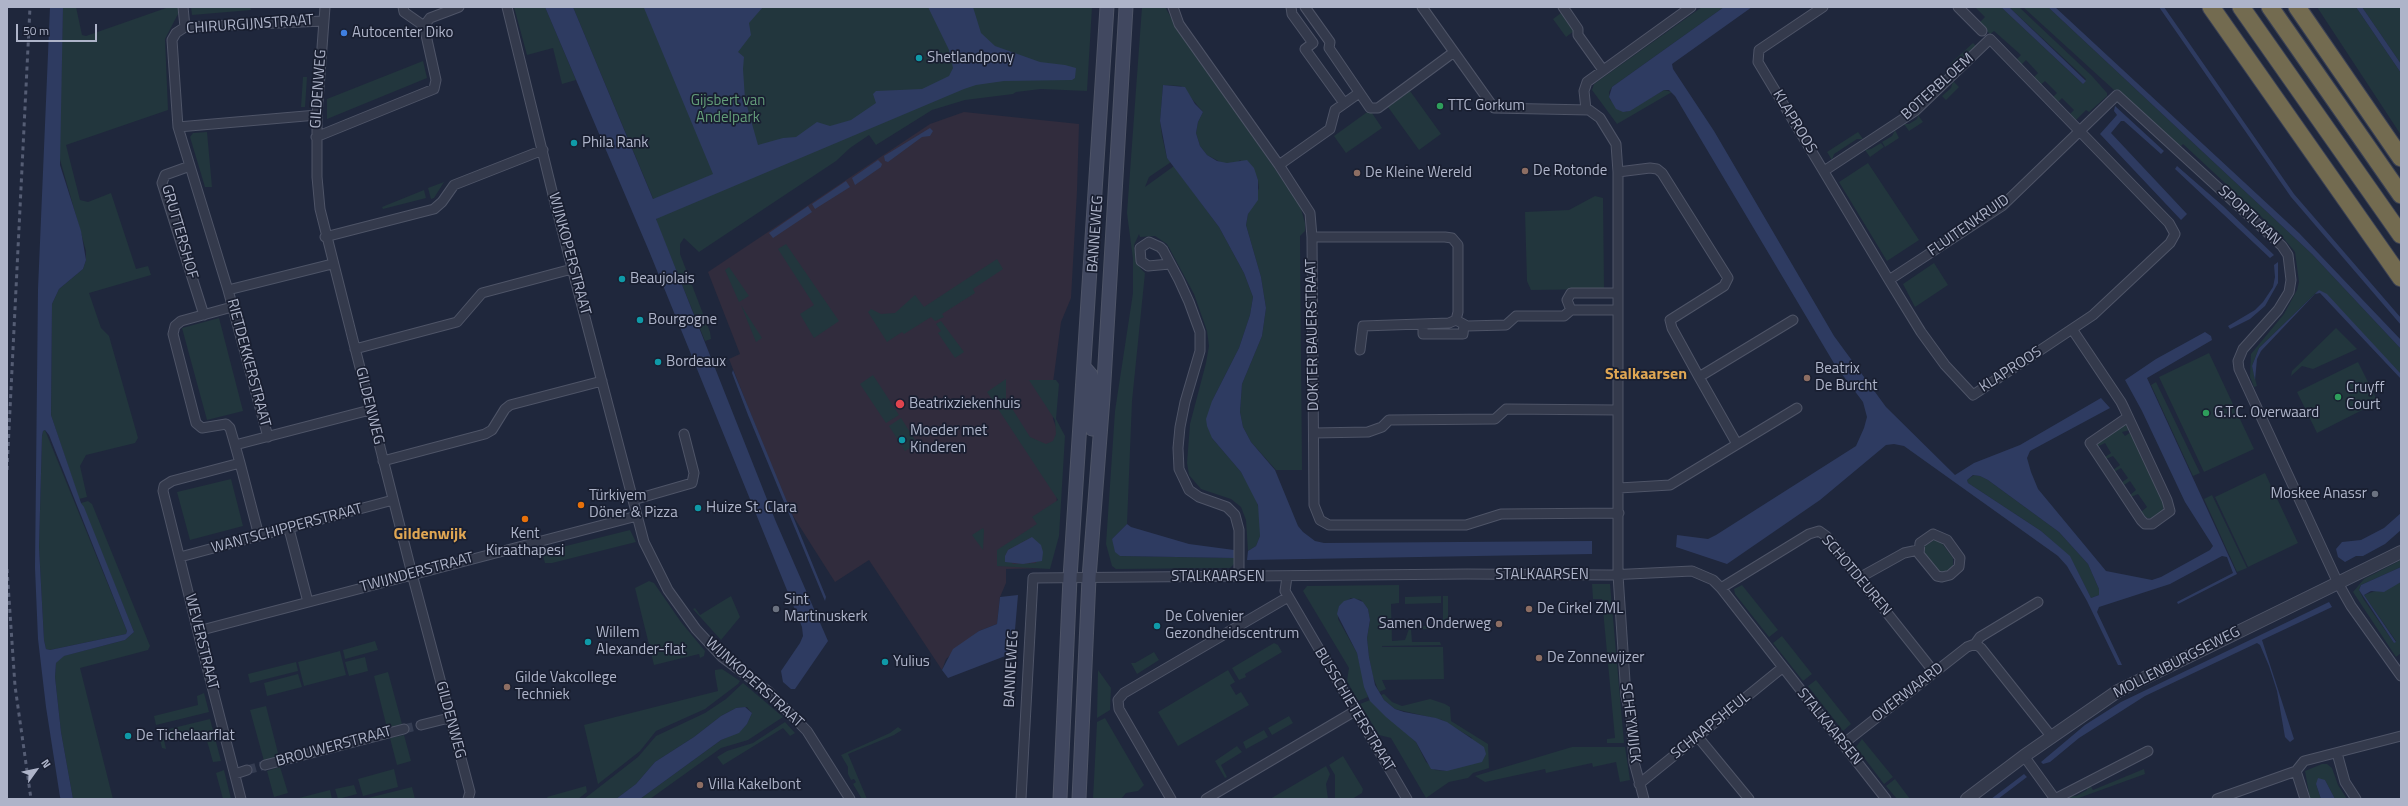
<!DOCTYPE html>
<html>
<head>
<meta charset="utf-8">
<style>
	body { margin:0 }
	#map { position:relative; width:2408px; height:806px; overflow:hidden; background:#1f273c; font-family:"Titillium Web",sans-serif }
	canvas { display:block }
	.frame { position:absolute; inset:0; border:8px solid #aeb4c9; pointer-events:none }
	.north { position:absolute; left:16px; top:750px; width:40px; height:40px; -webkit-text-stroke:3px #191f31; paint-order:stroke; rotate:57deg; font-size:11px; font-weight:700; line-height:16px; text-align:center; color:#aeb4c9 }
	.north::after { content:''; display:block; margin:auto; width:14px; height:18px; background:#aeb4c9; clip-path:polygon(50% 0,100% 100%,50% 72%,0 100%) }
	.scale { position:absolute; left:16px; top:24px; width:81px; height:18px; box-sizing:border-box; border:2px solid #aeb4c9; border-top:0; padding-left:5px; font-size:12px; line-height:14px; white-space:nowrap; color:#aeb4c9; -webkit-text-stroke:3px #191f31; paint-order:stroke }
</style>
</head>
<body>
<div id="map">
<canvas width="2408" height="806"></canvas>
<div class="frame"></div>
<div class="north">N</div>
<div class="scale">50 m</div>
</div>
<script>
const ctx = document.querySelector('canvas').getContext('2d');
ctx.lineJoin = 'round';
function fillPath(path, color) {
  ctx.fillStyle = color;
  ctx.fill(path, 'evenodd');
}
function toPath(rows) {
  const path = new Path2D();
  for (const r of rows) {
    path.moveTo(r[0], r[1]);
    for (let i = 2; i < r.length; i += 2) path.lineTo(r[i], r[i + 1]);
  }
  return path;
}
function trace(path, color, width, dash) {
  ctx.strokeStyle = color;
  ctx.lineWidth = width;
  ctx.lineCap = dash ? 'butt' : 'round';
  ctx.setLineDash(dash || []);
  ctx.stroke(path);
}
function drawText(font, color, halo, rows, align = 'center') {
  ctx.font = font + ' "Titillium Web",sans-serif';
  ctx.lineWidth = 3.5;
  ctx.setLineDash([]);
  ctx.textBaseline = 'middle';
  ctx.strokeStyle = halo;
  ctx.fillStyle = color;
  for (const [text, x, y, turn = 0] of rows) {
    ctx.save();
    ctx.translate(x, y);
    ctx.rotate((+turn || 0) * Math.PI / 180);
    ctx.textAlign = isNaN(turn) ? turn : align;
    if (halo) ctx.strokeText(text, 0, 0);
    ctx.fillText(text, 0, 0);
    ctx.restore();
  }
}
fillPath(toPath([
	[964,112,1079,124,1077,191,1071,298,1061,322,1052,390,1053,419,1058,432,1056,536,1046,568,1006,569,1006,583,1000,597,997,624,979,631,946,659,942,670,869,560,835,582,788,508,729,359,740,354,708,272,930,124]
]), '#312c3d');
fillPath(toPath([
	[63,7,76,7,82,35,86,36,169,7,178,8,178,14,165,39,168,110,66,145,80,200,88,202,111,193,136,269,148,266,151,275,89,293,101,328,109,336,138,438,135,443,86,455,80,466,87,497,79,499,51,415,52,304,59,289,83,269,86,260,86,251,59,156],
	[191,7,250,7,251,10,192,15],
	[514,7,545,7,576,80,562,84,553,48,527,55],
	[573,7,1092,7,1087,91,1041,89,1016,92,1013,94,965,100,932,110,876,145,869,135,850,148,836,161,699,252,684,238,680,244,680,254,710,332,711,339,705,341,656,221,657,217,660,215],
	[1142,7,1165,7,1176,26,1300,205,1305,223,1305,231,1300,236,1302,470,1276,470,1251,442,1243,427,1240,412,1242,384,1262,336,1266,308,1261,277,1246,225,1248,214,1259,188,1258,180,1256,175,1240,160,1237,163,1222,163,1207,155,1200,146,1196,133,1198,122,1203,112,1181,86,1163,85,1160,121,1162,136,1167,158,1171,162,1149,177,1145,187,1174,166,1219,227,1244,273,1253,297,1250,315,1239,348,1212,401,1212,438,1241,472,1255,496,1260,513,1260,536,1256,546,1248,551,1246,520,1241,507,1231,499,1201,489,1189,475,1187,463,1190,424,1206,363,1209,346,1207,331,1194,294,1167,244,1155,236,1140,237,1139,234,1134,245,1135,252,1140,268,1145,273,1132,401,1127,524,1112,539,1120,556,1234,558,1234,564,1230,568,1116,569,1112,566,1106,544,1115,411,1133,293,1133,259,1127,213],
	[1702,7,1724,7,1612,87,1609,92,1610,100,1626,112,1664,90,1672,92,1617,124,1592,90,1594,84],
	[1975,7,2001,7,2083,84,2086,79,2009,7,2019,7,2092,76,2107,93,2107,96,2089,112,2086,110,2074,122,2068,116,2074,110,2062,98,2056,104,2051,99,2057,93,2045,81,2039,86,2032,79,2038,73,2026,60,2020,66,2015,61,2021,55,1994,31,1990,34,1979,23,1985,17],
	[2023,7,2048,7,2312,254,2401,349,2401,374,2319,290,2259,348,2252,366,2257,386,2254,387,2250,377,2251,354,2284,314,2297,290,2299,282,2295,252,2281,235,2183,144,2181,146,2171,142],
	[2317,7,2356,7,2401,73,2401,135],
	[2362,7,2401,7,2401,64],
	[1561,13,1574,31,1566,37,1553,19],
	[1973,43,1976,46,1953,68,1950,64],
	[423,61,427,78,327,119,327,99],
	[303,77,307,77,305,107,301,107],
	[1953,81,1959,87,1946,100,1942,96,1951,88],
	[1410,91,1441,134,1419,150,1388,107],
	[1370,110,1382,128,1346,153,1334,136],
	[1918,115,1923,122,1909,131,1904,124,1909,124,1917,119],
	[1895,130,1899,138,1885,147,1882,142,1892,136],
	[207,132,212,187,205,187,190,137,193,133],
	[1858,132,1863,139,1857,139,1834,154,1832,160,1827,152],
	[1881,143,1884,147,1870,157,1865,150,1871,149],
	[1868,163,1919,240,1887,261,1839,182],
	[444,182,434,198,431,199,428,188],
	[424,190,426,198,383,209,382,207],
	[1595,196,1603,198,1604,289,1531,290,1527,281,1525,212,1569,210],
	[786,244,839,321,814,338,800,314,814,305,778,249],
	[997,259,1003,269,973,289,975,293,942,314,944,317,935,321,931,317,904,334,902,332,887,342,868,312,871,309,881,314,895,313,915,295,924,307],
	[1934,263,1948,285,1915,307,1903,284],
	[729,267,749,296,739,302,725,270],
	[741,305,762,338,756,342],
	[219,318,243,411,207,420,182,328],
	[941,321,964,352,955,358,938,333,941,331,936,324],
	[2336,328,2357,349,2313,369,2302,366,2291,376,2292,371],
	[2209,353,2254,449,2204,472,2159,377],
	[2358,362,2378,402,2317,433,2297,392],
	[873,375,899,415,886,423,860,384],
	[1006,379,1006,399,1030,437,1046,444,1053,441,1056,434,1055,420,1029,380,1056,380,1059,384,1056,419,1065,436,1059,536,1050,569,997,566,997,550,1037,524,1032,517,1058,500,987,392],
	[1032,537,1036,563,1013,564,1005,556,1008,550],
	[2156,382,2200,473,2193,476,2151,385],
	[901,418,917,443,905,451,889,426],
	[2124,425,2127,426,2130,430,2122,432,2125,436,2131,432,2164,503,2163,510,2154,518,2147,518,2141,512,2147,507,2138,494,2131,497,2130,495,2136,490,2130,481,2124,485,2121,483,2128,478,2121,468,2114,472,2113,470,2120,465,2113,456,2106,459,2105,457,2111,453,2105,443,2097,447,2098,442],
	[45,430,127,631,126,634,50,650,46,649,44,640,39,547,42,436,43,431],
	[2265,473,2298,543,2248,567,2215,497],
	[1974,475,1980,476,1988,480,2059,532,2088,564,2099,589,2099,595,2091,598,2070,557,2041,531,1968,483,1967,480],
	[231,479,243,526,190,540,177,492],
	[2212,495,2247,568,2237,572,2204,499],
	[88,501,92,504,150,646,148,650,80,668,113,799,73,799,61,732,55,677,56,663,63,656,125,640,134,632,81,503],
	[983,528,984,530,983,550,972,535],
	[630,530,636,542,552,563,545,563,542,552],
	[1936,539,1941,542,1953,558,1953,566,1946,572,1939,572,1923,553,1923,547],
	[2401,560,2401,567,2361,585,2359,590,2364,600,2394,643,2396,641,2364,595,2401,582,2401,653,2396,657,2353,592,2364,579],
	[649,581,654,583,681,622,705,651,704,656,700,658,699,654,654,665,635,588],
	[1592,584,1610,584,1624,743,1607,743,1607,739,1615,738,1602,599,1593,599],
	[1399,585,1399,603,1391,604,1392,641,1405,640,1410,626,1415,626,1415,629,1411,629,1412,642,1440,642,1441,645,1382,646,1382,647,1443,647,1444,679,1382,680,1386,689,1379,692,1373,677,1369,657,1367,638,1370,621,1368,609,1361,600,1351,598,1339,606,1338,619,1357,653,1368,697,1358,701,1347,681,1349,668,1303,591,1307,586],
	[1742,585,1778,630,1769,637,1735,594,1734,589],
	[731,596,740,617,721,640,693,609,695,608,700,615],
	[1441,596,1441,603,1405,604,1405,597],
	[1443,596,1448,596,1448,627,1446,629,1418,629,1418,626,1443,626],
	[1782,636,1812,674,1803,681,1773,643],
	[375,641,378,650,345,659,343,650],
	[1274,643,1278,645,1282,652,1245,674,1246,677,1239,680,1232,668],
	[340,651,346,675,304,686,298,662],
	[1154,652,1159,660,1137,674,1131,663,1135,663],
	[365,657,368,671,349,676,345,662],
	[296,662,298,671,250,683,248,674],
	[722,669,740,681,738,684,705,709,656,731,640,751,598,784,584,725,718,691,715,674,715,670],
	[1098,670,1111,688,1110,710,1097,718],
	[1228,670,1235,682,1230,685,1236,695,1241,692,1249,705,1178,746,1158,712],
	[388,672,402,724,387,728,374,676],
	[298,674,302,687,267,696,264,683],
	[1816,680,1851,724,1843,731,1808,686],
	[743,683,783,717,748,740,721,748,650,799,640,799,721,740,740,731,747,724,752,713,747,707,736,708,721,716,694,737,655,762,636,784,616,799,584,799,638,757,656,736,705,713,726,699],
	[204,693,209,712,156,725,154,716,198,705,197,696],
	[1384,694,1392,702,1402,706,1430,699,1445,704,1450,707,1451,721,1488,744,1489,768,1473,773,1468,778,1449,782,1426,798,1391,738,1379,735,1360,704,1370,700,1416,742,1426,762,1435,770,1447,771,1472,738,1442,720,1395,709,1384,700,1381,695],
	[266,706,279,757,264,761,250,710],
	[1289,716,1293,723,1272,735,1268,728],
	[1105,718,1144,785,1138,791,1126,793,1121,799,1093,799,1097,722],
	[210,719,221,761,213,762,204,730,164,740,166,749,162,748,160,740,167,738,166,734,170,733,169,729],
	[785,722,795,733,790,736,783,728,723,765,717,757,727,751,753,743],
	[898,727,902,730,894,735,848,754,867,799,862,799,853,784,856,782,854,779,851,780,848,774,848,767,841,755,890,733],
	[1264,730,1268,737,1246,749,1243,742],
	[404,735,411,761,397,765,390,738],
	[1862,739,1893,777,1884,784,1856,747],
	[1237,746,1242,752,1221,765,1227,777,1225,778,1215,761],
	[1572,747,1625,747,1630,780,1620,782,1616,762,1593,767,1592,763,1546,773,1545,769,1485,782,1475,776],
	[1343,756,1363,789,1362,793,1352,799,1335,799,1335,775,1329,765],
	[2322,764,2327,764,2332,768,2338,785,2347,799,2335,799,2325,780,2316,784,2321,799,2310,799,2305,771],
	[1326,766,1330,774,1326,784,1328,799,1270,799],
	[280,767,288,793,274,797,267,771],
	[394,769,398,787,363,796,358,779],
	[2144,769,2145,774,2076,799,2070,799,2069,796,2076,796,2087,790,2087,786,2090,785,2093,790],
	[224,770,231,799,223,799,216,773],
	[1895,779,1910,799,1897,799,1886,786],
	[354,785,357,794,338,799,335,789],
	[586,786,587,792,578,799,548,799,547,797],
	[412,787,415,799,364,799],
	[330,790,332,799,295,799]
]), '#22363d');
fillPath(toPath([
	[50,7,63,7,60,165,81,231,86,260,83,269,59,289,52,304,51,415,81,503,84,507,134,632,125,640,64,656,56,663,55,677,61,732,73,799,61,799,60,797,46,707,38,639,35,568,38,289],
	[45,430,49,435,127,631,126,634,50,650,46,649,44,640,39,547,42,436,43,431],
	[545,7,573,7,653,199,713,174,644,8,645,7,763,7,749,23,751,35,738,52,744,57,743,69,745,99,758,145,783,138,796,137,817,122,830,126,851,120,876,103,873,94,876,91,922,89,949,76,953,68,949,50,928,7,973,7,981,33,995,46,1040,62,1065,65,1076,68,1075,78,1072,80,1004,81,976,85,964,89,656,219,776,522,828,641,795,689,791,689,783,682,781,671,800,643,803,636,802,627,649,251],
	[1724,7,1752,7,1672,64,1673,69,1714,131,1834,336,1886,407,1955,475,1974,463,2020,445,2101,398,2110,408,2030,451,2027,458,2031,472,2038,489,2106,571,2152,580,2161,577,2210,550,2213,546,2185,502,2142,411,2125,380,2156,359,2205,332,2211,336,2212,340,2147,378,2237,574,2178,604,2177,602,2233,573,2227,557,2222,556,2170,584,2099,607,2097,612,2122,665,2118,665,2087,601,2067,566,2058,556,1904,446,1894,444,1886,445,1820,500,1727,564,1676,547,1677,535,1708,539,1716,535,1856,446,1864,428,1867,417,1863,402,1835,365,1675,96,1669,90,1664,90,1630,111,1623,112,1616,109,1609,97,1612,87],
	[1973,475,1980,476,1988,480,2059,532,2088,564,2099,589,2099,595,2091,598,2070,556,2041,531,1968,483,1967,480],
	[2001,7,2009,7,2086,81,2083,84],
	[2048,7,2055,7,2299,233,2401,340,2401,349,2312,254],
	[2159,7,2164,7,2294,194,2401,318,2401,325,2291,197],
	[2356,7,2362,7,2401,64,2401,73],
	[1163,85,1185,87,1195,104,1203,112,1198,122,1196,133,1200,146,1207,155,1217,161,1227,163,1247,160,1254,168,1258,180,1258,200,1248,214,1246,225,1261,277,1266,308,1262,336,1242,384,1240,412,1243,427,1251,442,1275,470,1298,526,1303,532,1315,541,1324,543,1592,541,1592,554,1247,560,1248,551,1256,546,1260,536,1258,505,1241,472,1212,438,1207,426,1206,419,1212,401,1239,348,1250,315,1253,297,1244,273,1219,227,1167,158,1160,121],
	[2115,106,2164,151,2161,154,2124,121,2121,121,2111,133,2187,214,2181,220,2100,134,2117,115,2114,111],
	[930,128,933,131,930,136,922,137,888,162,885,161,884,156],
	[878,160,882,164,881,167,855,185,852,178],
	[2177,166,2223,206,2274,255,2270,258,2175,169],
	[846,181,850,187,815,209,812,204],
	[808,206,812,212,773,238,769,233],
	[2278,262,2278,283,2265,306,2250,319,2230,329,2228,326,2255,310,2263,302,2273,287,2275,277,2274,265],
	[2319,290,2327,294,2350,319,2401,374,2401,379,2320,293,2315,294,2261,351,2257,359,2255,380,2252,366,2259,348],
	[733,370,826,597,825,601,748,415,732,373],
	[2401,513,2401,530,2385,544,2363,556,2356,556,2345,562,2338,557,2336,549,2342,542,2361,540,2384,528],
	[1127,524,1131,527,1189,544,1234,550,1234,558,1120,556,1115,552,1112,539],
	[1032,537,1041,545,1043,552,1042,561,1023,564,1005,562,1005,556,1008,550],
	[2401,567,2401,582,2384,592,2371,591,2364,595,2396,642,2394,643,2359,590,2361,585],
	[1018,595,1013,653,948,678,942,670,953,649,979,631,997,624,1000,597],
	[1354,598,1363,602,1368,609,1370,620,1367,638,1369,657,1375,685,1384,700,1395,709,1404,712,1436,718,1447,722,1484,747,1486,754,1482,762,1447,771,1431,769,1416,742,1386,717,1370,701,1364,687,1357,653,1337,614,1339,606,1344,601],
	[2329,602,2332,607,2262,640,2294,739,2290,742,2285,737,2277,691,2269,666,2260,645,2257,643,2145,696,2079,738,2050,762,2043,764,2041,762,2085,725,2121,702],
	[745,707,752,713,747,724,739,733,721,740,640,799,616,799,636,784,655,762,694,737,721,716,736,708],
	[2024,774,2027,777,1998,799,1991,799],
	[2318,778,2325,780,2335,799,2321,799,2316,784]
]), '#2e3b61');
trace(toPath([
	[404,729,421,725],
	[247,770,265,765]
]), '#343c51', 9, [9, 4.5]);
const minor = toPath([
	[183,7,185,27],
	[325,7,317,115,317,177,320,209,412,574,470,792,468,799],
	[403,7,404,12,424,26],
	[507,7,555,203,644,542,668,590,696,629,722,657,769,692,807,731,850,799],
	[1173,7,1179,24,1279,165,1310,213,1312,237,1314,505,1320,520,1329,525,1466,525,1501,514,1619,513],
	[1291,7,1292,14,1313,43,1305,49,1344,103],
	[1305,7,1330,42,1329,48,1370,108,1378,108,1454,52],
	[1422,7,1494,108,1589,110,1600,118,1616,144,1618,172,1618,575,1626,696,1631,718,1634,762,1644,799],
	[1563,7,1578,29,1578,35,1603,70],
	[1823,7,1759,50,1758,62,1889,280,1921,332,1945,365,1973,395,2093,315,2170,243,2175,234,2169,223,1990,39,1915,111,1824,171],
	[1958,7,1982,31],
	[1586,109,1584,91,1587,82,1691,7],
	[178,127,317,115],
	[316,137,434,89,436,80,424,26,430,18,459,7],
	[1279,165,1330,129,1335,110,1359,93],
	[190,166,165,175,162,183,204,315],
	[1618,172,1650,168,1657,169,1662,173,1728,278,1724,286,1670,320,1672,328,1699,377],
	[325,237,434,209,442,202,454,185,543,150],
	[1312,237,1445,237,1452,238,1458,245,1458,312,1456,320,1449,323,1363,326,1360,350],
	[1170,264,1148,266,1141,261,1140,248,1149,242,1160,247,1163,250,1179,280,1189,302,1200,332,1200,351,1185,402,1180,427,1178,448,1179,469,1189,490,1199,497,1227,507,1235,515,1239,530,1239,576],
	[1889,280,2002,206,2117,95,2282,246,2288,255,2291,280,2289,292,2278,310,2243,349,2238,361,2239,369,2338,583,2351,606,2401,676],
	[228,290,332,264],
	[232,307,181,321,175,326,173,334,196,423,202,428,226,424,230,428,235,445],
	[1571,310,1567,300,1571,293,1618,293],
	[1456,320,1467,326,1506,325,1516,316,1564,316,1571,310,1618,310],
	[1423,324,1423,334,1463,334,1464,325],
	[2072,329,2121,402,2124,408,2167,500,2170,511,2152,524,2145,524,2141,520,2090,443,2128,417],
	[355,349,457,322,482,293,572,269],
	[1314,433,1368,432,1382,427,1389,420,1495,419,1506,409,1618,410],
	[268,437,228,290,178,127,172,40,176,33,185,27,324,21],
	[1737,444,1699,377,1793,320],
	[383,461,485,434,492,430,505,409,510,405,602,381],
	[240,463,259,536],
	[1619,488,1670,485,1797,408],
	[633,500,692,483,694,473,684,434],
	[289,529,308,602],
	[1933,534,1947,540,1960,558,1959,567,1950,575,1942,577,1937,576,1919,554,1920,543,1933,534],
	[180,557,393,500],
	[1287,577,1285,591,1407,799],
	[1859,578,1904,553,1918,550],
	[1721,588,1809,534,1819,531,1826,536,1934,672],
	[198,631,637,516],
	[1975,644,1981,648,2051,736],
	[421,725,449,718],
	[1698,737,1749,799],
	[1843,744,1967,647,1975,644,1980,637,2038,602],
	[2337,753,2345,782,2356,799],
	[2024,756,2055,799],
	[265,765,404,729],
	[2296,771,2305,799],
	[235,774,247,770],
	[1639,784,1782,668],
	[241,799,200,640,163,491,164,486,172,481,240,463,235,445,370,410],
	[1021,799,1033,578,1467,574,1609,575,1692,571,1713,580,1721,588,1886,799],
	[1171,799,1119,709,1118,700,1124,693,1288,597],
	[1206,799,1355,711],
	[2055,799,2148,751],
	[2217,799,2296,771,2304,761,2401,736]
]);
const tertiary = toPath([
	[1967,799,2024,756,2118,691,2401,552]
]);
const secondary = toPath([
	[1084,367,1091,375,1094,385,1092,429],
	[1060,799,1070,578,1107,7],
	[1079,799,1089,578,1103,398,1126,7]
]);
const motorway = toPath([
	[2211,7,2401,278],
	[2241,7,2401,235],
	[2270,7,2401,195],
	[2297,7,2401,158]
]);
trace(minor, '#4e5467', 11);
trace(tertiary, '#4e5467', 14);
trace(secondary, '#4e5467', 15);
trace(motorway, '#3b4154', 19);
trace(minor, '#343a4c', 9);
trace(tertiary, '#343a4c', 12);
trace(secondary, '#414860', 13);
trace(motorway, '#736b50', 17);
trace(toPath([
	[7,470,30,7],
	[7,569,15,686,31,799]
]), '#555d74', 3, [4, 4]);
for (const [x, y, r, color] of [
	[344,33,4,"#3f7fe0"],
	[919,58,4,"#0f9aa8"],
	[1440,106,4,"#2e9e5b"],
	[574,143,4,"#0f9aa8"],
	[1525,171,4,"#8d6e63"],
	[1357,173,4,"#8d6e63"],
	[622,279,4,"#0f9aa8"],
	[640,320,4,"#0f9aa8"],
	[658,362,4,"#0f9aa8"],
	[1807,378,4,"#8d6e63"],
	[2338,397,4,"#2e9e5b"],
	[900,404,5,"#e0444e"],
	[2206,413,4,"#2e9e5b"],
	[902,440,4,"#0f9aa8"],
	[2375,494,4,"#6b7280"],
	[581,505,4,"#e8710a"],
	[698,508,4,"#0f9aa8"],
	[525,519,4,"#e8710a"],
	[776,609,4,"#6b7280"],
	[1529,609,4,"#8d6e63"],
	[1499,624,4,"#8d6e63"],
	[1157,626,4,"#0f9aa8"],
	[588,642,4,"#0f9aa8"],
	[1539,658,4,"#8d6e63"],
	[885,662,4,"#0f9aa8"],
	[507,687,4,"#8d6e63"],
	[128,736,4,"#0f9aa8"],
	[700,785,4,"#8d6e63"]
]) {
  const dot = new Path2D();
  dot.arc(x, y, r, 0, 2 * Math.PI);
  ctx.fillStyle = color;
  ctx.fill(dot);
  trace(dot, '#191f31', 1.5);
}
drawText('15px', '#aeb4c9', '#191f31', [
	["CHIRURGIJNSTRAAT",250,25,-4],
	["BOTERBLOEM",1938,87,-42],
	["GILDENWEG",319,89,-86],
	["KLAPROOS",1794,122,59],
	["SPORTLAAN",2249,216,43],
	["FLUITENKRUID",1969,226,-35],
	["GRUTTERSHOF",179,232,74],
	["BANNEWEG",1096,234,-86],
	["WIJNKOPERSTRAAT",569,254,75],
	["DOKTER BAUERSTRAAT",1313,335,-91],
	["RIETDEKKERSTRAAT",248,363,75],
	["KLAPROOS",2011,370,-33],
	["GILDENWEG",369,406,76],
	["WANTSCHIPPERSTRAAT",287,529,-15],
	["TWIJNDERSTRAAT",417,573,-15],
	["STALKAARSEN",1542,575],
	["SCHOTDEUREN",1856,576,50],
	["STALKAARSEN",1218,577],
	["WEVERSTRAAT",201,642,76],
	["MOLLENBURGSEWEG",2177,663,-27],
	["BANNEWEG",1012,669,-87],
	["WIJNKOPERSTRAAT",754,683,42],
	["OVERWAARD",1908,693,-38],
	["BUSSCHIETERSTRAAT",1354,710,59],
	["GILDENWEG",450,720,75],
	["SCHEYWIJCK",1630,723,83],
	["SCHAAPSHEUL",1711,726,-39],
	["STALKAARSEN",1829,727,51],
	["BROUWERSTRAAT",334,747,-15]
]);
drawText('15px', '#aeb4c9', '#191f31', [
	["Autocenter Diko",352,33],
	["Shetlandpony",927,58],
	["TTC Gorkum",1448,106],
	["Phila Rank",582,143],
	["De Rotonde",1533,171],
	["De Kleine Wereld",1365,173],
	["Beaujolais",630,279],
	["Bourgogne",648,320],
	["Bordeaux",666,362],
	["Beatrix",1815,369],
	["De Burcht",1815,386],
	["Cruyff",2346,388],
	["Court",2346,405],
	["Beatrixziekenhuis",909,404],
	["G.T.C. Overwaard",2214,413],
	["Moeder met",910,431],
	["Kinderen",910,448],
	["Moskee Anassr",2367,494,"right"],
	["Türkiyem",589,496],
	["Döner & Pizza",589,513],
	["Huize St. Clara",706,508],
	["Kent",525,534,"center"],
	["Kiraathapesi",525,551,"center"],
	["Sint",784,600],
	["Martinuskerk",784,617],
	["De Cirkel ZML",1537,609],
	["De Colvenier",1165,617],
	["Gezondheidscentrum",1165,634],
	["Samen Onderweg",1491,624,"right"],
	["Willem",596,633],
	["Alexander-flat",596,650],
	["De Zonnewijzer",1547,658],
	["Yulius",893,662],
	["Gilde Vakcollege",515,678],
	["Techniek",515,695],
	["De Tichelaarflat",136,736],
	["Villa Kakelbont",708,785]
], 'left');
drawText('15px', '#639c79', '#191f31', [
	["Gijsbert van",728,101],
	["Andelpark",728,118]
]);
drawText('bold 16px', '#dfa653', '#191f31', [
	["Stalkaarsen",1646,375],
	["Gildenwijk",430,535]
]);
</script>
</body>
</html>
